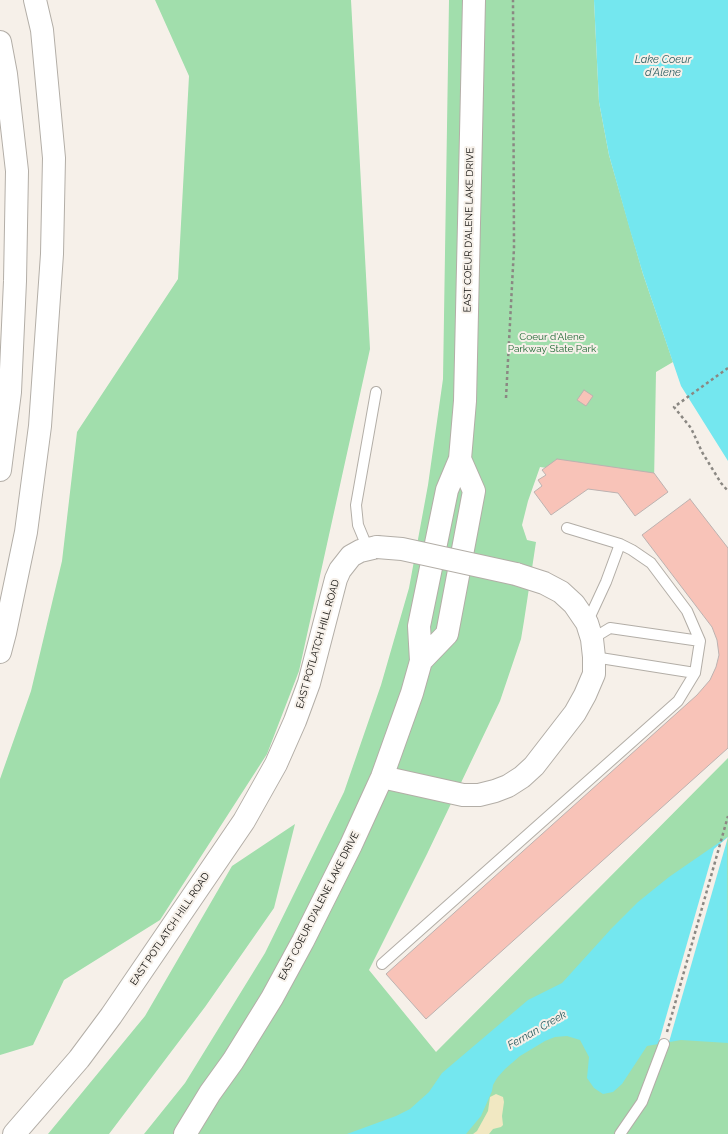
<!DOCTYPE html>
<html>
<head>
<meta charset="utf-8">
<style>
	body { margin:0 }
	canvas { display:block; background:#f6f0e9 }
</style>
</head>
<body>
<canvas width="728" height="1134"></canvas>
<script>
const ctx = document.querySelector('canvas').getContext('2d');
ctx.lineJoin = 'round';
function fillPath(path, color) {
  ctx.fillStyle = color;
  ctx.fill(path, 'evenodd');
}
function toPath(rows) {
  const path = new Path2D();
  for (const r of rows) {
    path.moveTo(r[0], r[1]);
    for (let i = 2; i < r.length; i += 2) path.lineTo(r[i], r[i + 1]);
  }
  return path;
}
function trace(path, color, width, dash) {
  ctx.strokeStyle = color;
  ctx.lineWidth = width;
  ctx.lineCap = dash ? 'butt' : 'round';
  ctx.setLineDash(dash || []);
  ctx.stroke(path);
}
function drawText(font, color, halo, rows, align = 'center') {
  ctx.font = font + ' Raleway,sans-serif';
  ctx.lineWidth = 4;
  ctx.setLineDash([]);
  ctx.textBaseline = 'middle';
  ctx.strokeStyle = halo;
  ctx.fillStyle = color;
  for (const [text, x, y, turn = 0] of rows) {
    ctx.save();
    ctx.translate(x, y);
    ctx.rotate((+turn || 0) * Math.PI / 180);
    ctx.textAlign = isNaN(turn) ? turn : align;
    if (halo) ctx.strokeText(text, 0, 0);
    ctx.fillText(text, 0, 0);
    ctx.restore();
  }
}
fillPath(toPath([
	[155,0,351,0,370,349,299,671,267,754,160,920,64,980,33,1045,0,1055,0,779,31,691,62,561,77,432,178,279,189,76],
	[449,0,594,0,599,102,609,155,643,274,673,362,656,372,654,483,540,467,528,501,522,525,527,540,536,542,524,621,521,639,500,701,427,854,369,970,436,1052,728,758,728,1134,144,1134,185,1083,265,953,344,792,381,685,409,588,428,485,443,379],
	[295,824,274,908,205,1007,109,1134,48,1134,145,1016,232,866]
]), '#a1deac');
fillPath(toPath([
	[496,1094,503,1097,504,1102,502,1116,503,1125,501,1127,493,1129,489,1134,473,1134,477,1131,488,1111,490,1097]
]), '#f1e8c2');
fillPath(toPath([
	[594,0,728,0,728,461,681,386,643,274,630,230,609,155,599,102],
	[727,837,728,1043,681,1040,647,1046,622,1084,613,1092,603,1094,594,1088,587,1078,589,1057,580,1040,567,1036,555,1037,545,1041,520,1056,505,1069,497,1078,493,1085,492,1091,481,1116,466,1134,347,1134,396,1116,410,1109,429,1092,442,1073,528,1000,562,983,611,929,638,902,669,877]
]), '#74e7ef');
fillPath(toPath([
	[728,837,669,1042,658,1045,714,849]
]), '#f6f0e9');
const building = toPath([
	[584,390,593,396,586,406,577,400,584,390],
	[557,459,654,473,668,492,635,516,618,493,588,489,551,515,534,492,542,486,538,480,546,475,542,470,557,459],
	[690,499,728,548,728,748,426,1019,386,974,697,695,710,680,716,667,719,655,717,640,712,627,642,535,690,499]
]);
fillPath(building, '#f8c3b8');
trace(building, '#bcb2b0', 1);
const lane = toPath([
	[368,549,358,525,356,505,376,392],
	[587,623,606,582,620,544],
	[592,639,610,628,700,641],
	[594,657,695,673],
	[382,964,678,701,695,673,700,641,687,611,651,563,632,550,620,544,567,528],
	[620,1134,642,1102,664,1044]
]);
const secondary = toPath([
	[421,661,447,634,474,491,460,459],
	[382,777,463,795,479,795,495,791,508,786,522,777,534,766,575,713,585,695,594,674,594,657,592,639,587,623,574,604,561,592,544,583,516,574],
	[14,1134,79,1059,111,1016,244,821,276,764,295,721,309,683,336,579,340,570,351,556,360,551,377,547],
	[185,1134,210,1093,233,1061,272,998,303,941,351,845,382,777,412,693,421,661,419,626,447,490,460,459,465,401,474,0]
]);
const highway = toPath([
	[0,42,6,74,17,171,15,281,10,392,0,470],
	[0,652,5,633,26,532,40,426,52,254,54,158,42,30,35,0]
]);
trace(lane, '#b3aea7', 12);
trace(secondary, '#b3aea7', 24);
trace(highway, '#b3aea7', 24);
trace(toPath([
	[728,368,674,407,691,428,702,452,721,483,728,491],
	[506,398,514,248,513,0],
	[667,1032,728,816]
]), '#8b8883', 2.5, [3, 3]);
trace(lane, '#fff', 10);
trace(secondary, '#fff', 22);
trace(highway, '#fff', 22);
const secondaryBridge = toPath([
	[377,547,402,549,516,574]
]);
trace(secondaryBridge, '#b3aea7', 24, []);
trace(secondaryBridge, '#fff', 22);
drawText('10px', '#0f0e0b', '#f6f0e9', [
	["EAST COEUR D'ALENE LAKE DRIVE",469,230,-89],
	["EAST POTLATCH HILL ROAD",318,644,-74],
	["EAST COEUR D'ALENE LAKE DRIVE",319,906,-63],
	["EAST POTLATCH HILL ROAD",170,929,-56]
]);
drawText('10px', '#206835', '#f6f0e9', [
	["Coeur d'Alene",552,337],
	["Parkway State Park",552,349]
]);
drawText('italic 11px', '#2e5f63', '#f6f0e9', [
	["Lake Coeur",663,60],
	["d'Alene",663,73],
	["Fernan Creek",537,1030,-30]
]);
</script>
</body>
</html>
